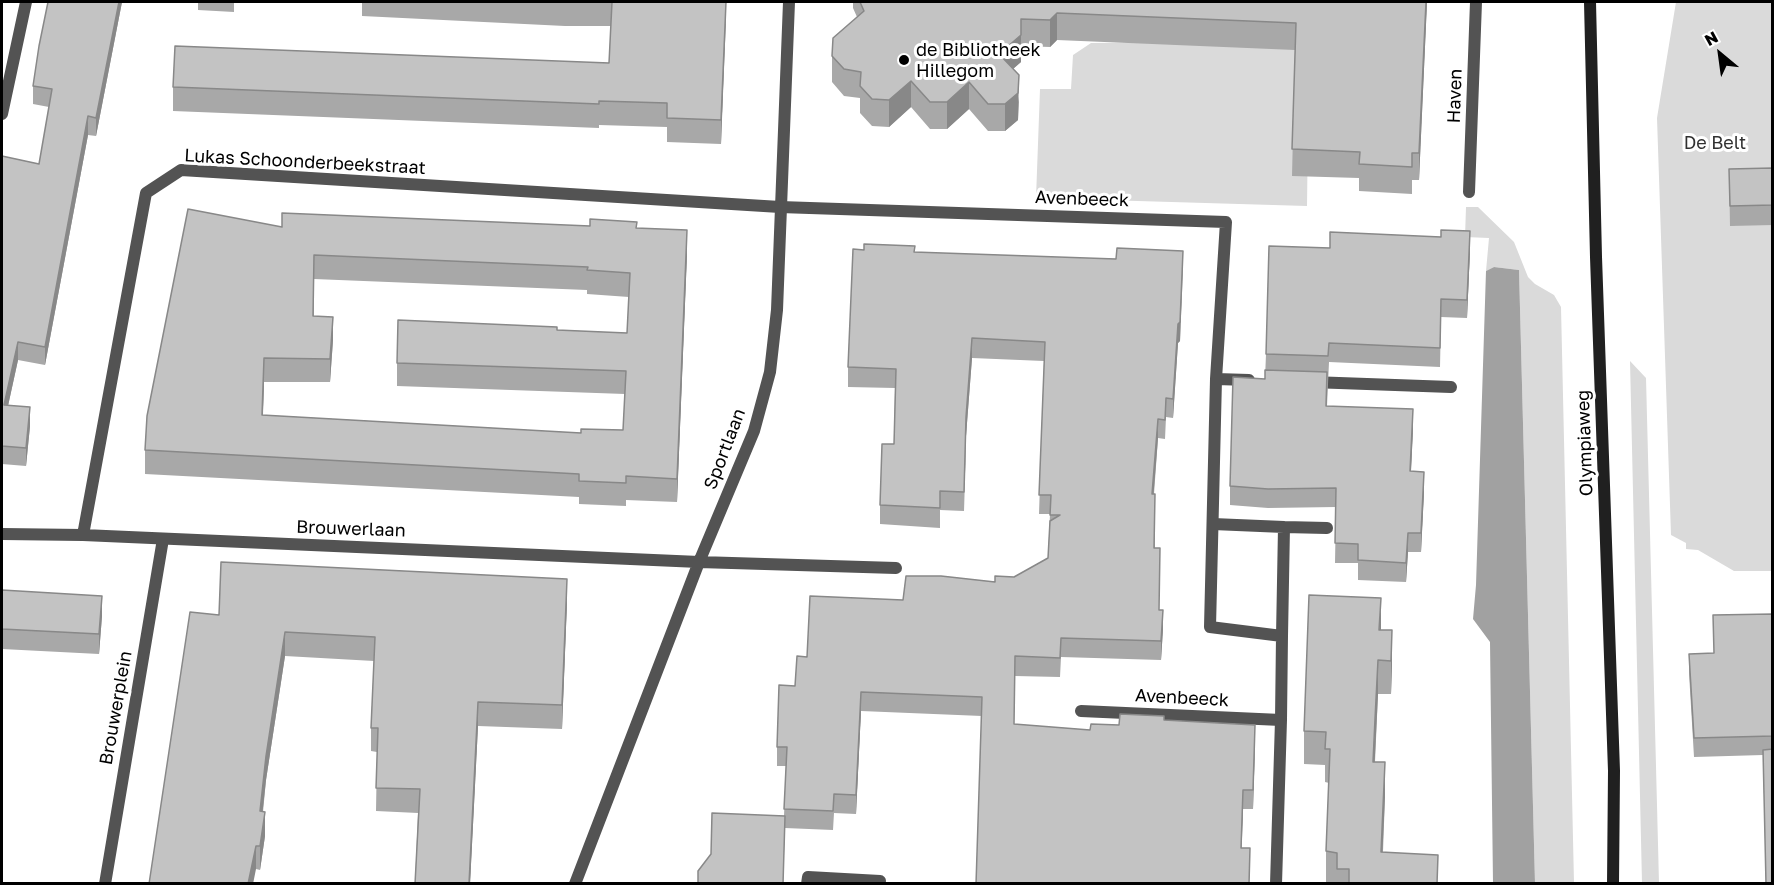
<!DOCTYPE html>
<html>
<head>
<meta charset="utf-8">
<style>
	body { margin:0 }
	#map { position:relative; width:1774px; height:885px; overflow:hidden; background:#fff; font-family:"Golos Text",sans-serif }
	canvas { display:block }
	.frame { position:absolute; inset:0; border:3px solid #000; pointer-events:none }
	.north { position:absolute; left:1690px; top:24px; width:60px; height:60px; -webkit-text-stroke:4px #fff; paint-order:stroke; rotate:331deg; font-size:16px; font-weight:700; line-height:24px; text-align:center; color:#000 }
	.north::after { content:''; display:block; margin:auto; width:21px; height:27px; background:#000; clip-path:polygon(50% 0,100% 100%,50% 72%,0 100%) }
</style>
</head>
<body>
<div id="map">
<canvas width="1774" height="885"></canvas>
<div class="frame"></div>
<div class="north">N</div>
</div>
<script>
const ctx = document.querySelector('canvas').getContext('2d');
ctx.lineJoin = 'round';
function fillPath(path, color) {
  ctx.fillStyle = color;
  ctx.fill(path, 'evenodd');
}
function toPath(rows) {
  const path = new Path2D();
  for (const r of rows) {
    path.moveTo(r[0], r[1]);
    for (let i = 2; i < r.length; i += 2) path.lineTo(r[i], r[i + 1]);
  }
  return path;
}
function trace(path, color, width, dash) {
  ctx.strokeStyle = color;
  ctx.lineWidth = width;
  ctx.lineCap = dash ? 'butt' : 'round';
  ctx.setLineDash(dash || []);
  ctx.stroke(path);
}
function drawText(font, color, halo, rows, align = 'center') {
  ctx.font = font + ' "Golos Text",sans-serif';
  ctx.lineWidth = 6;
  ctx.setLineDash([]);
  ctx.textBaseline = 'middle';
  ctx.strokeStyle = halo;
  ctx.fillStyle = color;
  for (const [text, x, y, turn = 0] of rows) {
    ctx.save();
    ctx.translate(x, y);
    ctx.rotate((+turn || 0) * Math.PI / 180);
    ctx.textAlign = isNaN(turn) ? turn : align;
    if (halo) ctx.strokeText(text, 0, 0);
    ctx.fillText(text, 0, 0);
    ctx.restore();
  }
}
fillPath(toPath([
	[1676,2,1772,2,1772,571,1734,571,1698,550,1686,549,1686,543,1671,535,1657,118],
	[1304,41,1309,48,1307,206,1036,198,1040,89,1071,89,1073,55,1091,43],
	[1466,207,1478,207,1514,242,1528,277,1535,284,1554,295,1561,307,1574,883,1535,883,1519,270,1494,267,1486,271,1489,238,1465,237],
	[1630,361,1646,378,1659,883,1642,883]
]), '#dadada');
fillPath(toPath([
	[1494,267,1519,270,1535,883,1493,883,1490,642,1473,619,1476,585,1486,271]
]), '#a1a1a1');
trace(toPath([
	[2,114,26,2],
	[1469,192,1476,2],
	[1216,379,1249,380],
	[1311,382,1451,387],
	[1213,524,1284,527,1282,636],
	[1284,527,1327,528],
	[2,534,83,535,699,562,896,568],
	[83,535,146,193,181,170,780,207,1226,222,1216,379,1210,627,1282,636,1281,720,1276,884],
	[1081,711,1281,720],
	[105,884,163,539],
	[575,884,699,562,754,431,770,372,777,310,789,2],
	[807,884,808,877,880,881]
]), '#535353', 12);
trace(toPath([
	[1590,2,1596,257,1614,771,1613,884]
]), '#202020', 12);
fillPath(toPath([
	[48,2,122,2,96,136,88,135,45,365,18,360,8,406,30,426,26,466,2,464,2,156,39,164,49,107,33,104,33,86],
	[198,2,234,2,234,12,198,10],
	[362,2,726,2,721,144,667,142,667,127,599,125,599,128,173,111,173,87,609,63,611,26,565,26,362,16],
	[853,2,1427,2,1419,180,1412,180,1412,194,1359,191,1359,178,1292,176,1295,50,1057,40,1050,47,1021,46,1021,62,1013,69,1019,102,1018,120,1005,131,988,131,969,109,947,129,930,129,911,107,889,127,872,126,860,113,860,98,844,96,832,82,832,56,857,17,853,8],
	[1773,168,1773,225,1730,226,1729,169],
	[282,227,637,228,687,254,677,502,626,500,626,506,579,504,579,497,145,474,145,450],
	[314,279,587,290,587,294,629,297,627,333,557,330,397,363,397,386,625,394,623,430,581,433,263,415,264,382,330,382,333,340,314,316],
	[1330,248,1470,250,1467,318,1441,317,1440,367,1329,362,1327,406,1413,429,1411,471,1424,492,1421,552,1408,552,1406,582,1358,580,1358,563,1335,563,1336,507,1268,508,1230,505,1230,486,1265,379,1266,354],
	[915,252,1183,270,1180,341,1178,343,1173,418,1166,417,1165,439,1158,438,1154,494,1155,548,1159,610,1163,629,1161,660,1061,657,1060,677,1015,676,1014,724,1090,730,1164,720,1255,744,1253,809,1243,809,1241,848,1250,867,1249,884,976,884,982,716,861,711,856,814,834,813,833,830,785,828,783,884,698,884,784,816,786,766,777,766,777,747,795,686,807,657,903,600,1014,577,1048,558,1050,514,1039,514,1044,361,972,358,966,436,964,511,940,510,940,528,880,524,880,505,894,444,895,388,848,387,848,367],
	[2,590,102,616,99,654,2,649],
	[567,602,562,729,478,726,470,884,415,884,418,813,376,811,377,752,371,751,371,728,374,661,285,656,266,780,263,812,265,836,260,870,256,869,219,615],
	[1773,614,1773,884,1766,884,1763,755,1694,757,1689,673,1689,654,1714,653],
	[1381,630,1392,664,1391,694,1378,694,1375,762,1385,796,1383,852,1438,884,1326,884,1326,851,1329,783,1325,782,1325,765,1304,764,1304,731]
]), '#a8a8a8');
fillPath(toPath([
	[119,2,122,2,96,136,96,118],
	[726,2,726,19,721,144,721,120],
	[1426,2,1427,2,1419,180,1419,153],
	[1057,13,1057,40,1050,47,1050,20],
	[1021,19,1021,62,999,81,999,54],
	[1019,75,1018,120,1005,131,1005,104],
	[911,81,911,107,889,127,889,100],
	[969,82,969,109,947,129,947,102],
	[88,116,88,135,45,365,45,347],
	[687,230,687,254,677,502,677,479],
	[1470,231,1470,250,1467,318,1467,300],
	[1183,251,1180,341,1178,343,1173,418,1173,399],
	[333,317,333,340,330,382,330,359],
	[972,338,972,358,966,436,964,511,966,417],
	[18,342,18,360,4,424,4,405],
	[264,358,264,382,262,439,262,415],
	[30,407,30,426,26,466,26,448],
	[1413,409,1413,429,1410,491,1410,471],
	[1158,419,1158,438,1152,513,1152,494],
	[1424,472,1424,492,1421,552,1421,533],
	[1408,533,1408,552,1406,582,1406,563],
	[567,579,567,602,562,729,562,705],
	[102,596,102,616,99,654,99,634],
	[1381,598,1381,631,1379,663,1379,630],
	[1163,610,1163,629,1161,660,1161,641],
	[1392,630,1392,664,1391,694,1391,661],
	[285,632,285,656,266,780,260,835,260,811,266,756],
	[1378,660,1378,694,1373,795,1373,762],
	[861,692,861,711,856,814,856,795],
	[478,702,478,726,470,884,469,884],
	[1255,725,1255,744,1253,809,1253,790],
	[1385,762,1385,796,1381,884,1381,852],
	[1243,790,1243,809,1241,867,1241,848],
	[265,812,265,836,260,870,260,846],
	[256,846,256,869,253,884,248,884]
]), '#888');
const building = toPath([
	[48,2,119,2,96,118,88,116,45,347,18,342,4,405,30,407,26,448,2,446,2,156,39,164,52,89,33,86,39,46,48,2],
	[546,2,726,2,721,120,667,118,667,103,599,101,599,104,173,87,175,46,609,63,612,2,546,2],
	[860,2,1426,2,1419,153,1412,153,1412,167,1359,164,1360,152,1292,149,1296,23,1057,13,1050,20,1021,19,1021,35,999,54,1019,75,1018,93,1005,104,988,104,969,82,947,102,930,102,911,81,889,100,872,99,860,86,861,72,844,69,832,56,833,38,864,11,860,2],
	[1773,168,1773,205,1730,206,1729,169,1773,168],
	[188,209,282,227,282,213,590,226,590,219,637,222,636,228,687,230,677,479,626,476,626,483,579,481,579,474,145,450,147,416,188,209],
	[314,255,588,267,587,270,630,273,627,333,557,330,557,327,398,320,397,363,626,371,623,430,581,429,581,433,262,415,264,358,330,359,333,317,313,316,314,255],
	[1441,230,1470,231,1467,300,1441,299,1440,348,1329,343,1328,356,1266,354,1269,246,1330,248,1330,232,1441,237,1441,230],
	[864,244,915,246,914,252,1116,259,1117,248,1183,251,1180,322,1178,324,1173,399,1166,398,1165,420,1158,419,1152,494,1155,494,1154,548,1160,548,1159,610,1163,610,1161,641,1061,638,1060,658,1015,656,1014,724,1090,730,1091,724,1119,725,1120,714,1164,716,1164,720,1255,725,1253,790,1243,790,1241,848,1250,848,1249,884,976,884,982,697,861,692,856,795,834,794,833,811,784,809,787,747,777,747,779,685,795,686,797,656,807,657,810,596,903,600,906,576,941,576,995,582,995,576,1014,577,1048,558,1050,521,1060,515,1050,515,1051,495,1039,495,1045,342,972,338,966,417,964,492,940,491,940,508,880,505,882,444,894,444,896,369,848,367,853,249,864,250,864,244],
	[1265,370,1327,372,1326,406,1413,409,1410,471,1424,472,1421,533,1408,533,1406,563,1358,560,1358,544,1335,543,1336,488,1268,489,1230,486,1233,377,1265,379,1265,370],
	[221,562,567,579,562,705,478,702,469,884,415,884,420,789,376,788,378,728,371,728,375,637,285,632,266,756,260,811,265,812,260,846,256,846,248,884,149,884,190,612,219,615,221,562],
	[2,590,102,596,99,634,2,629,2,590],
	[1309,595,1381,598,1379,630,1392,630,1391,661,1378,660,1375,719,1373,762,1385,762,1381,852,1438,855,1437,884,1349,884,1349,869,1337,869,1337,853,1326,851,1330,749,1325,749,1326,732,1304,731,1309,595],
	[1773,614,1773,736,1694,738,1689,654,1714,653,1713,615,1773,614],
	[1773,749,1773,884,1766,884,1763,750,1773,749],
	[712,813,785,816,783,884,698,884,698,871,711,854,712,813]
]);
fillPath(building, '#c3c3c3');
trace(building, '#888', 1.5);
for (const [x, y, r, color] of [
	[904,60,6,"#000"]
]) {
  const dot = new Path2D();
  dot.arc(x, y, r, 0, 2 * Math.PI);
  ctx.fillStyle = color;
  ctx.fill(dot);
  trace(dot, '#fff', 2);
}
drawText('18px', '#000', '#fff', [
	["de Bibliotheek",916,50],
	["Hillegom",916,71]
], 'left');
drawText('18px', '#000', '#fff', [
	["Haven",1455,96,-88],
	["Lukas Schoonderbeekstraat",305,162,3],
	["Avenbeeck",1082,199,2],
	["Olympiaweg",1585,443,-92],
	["Sportlaan",725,449,-69],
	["Brouwerlaan",351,529,2],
	["Avenbeeck",1182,698,3],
	["Brouwerplein",116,708,-80]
]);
drawText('18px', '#313131', '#fff', [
	["De Belt",1715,143]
]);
</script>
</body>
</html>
